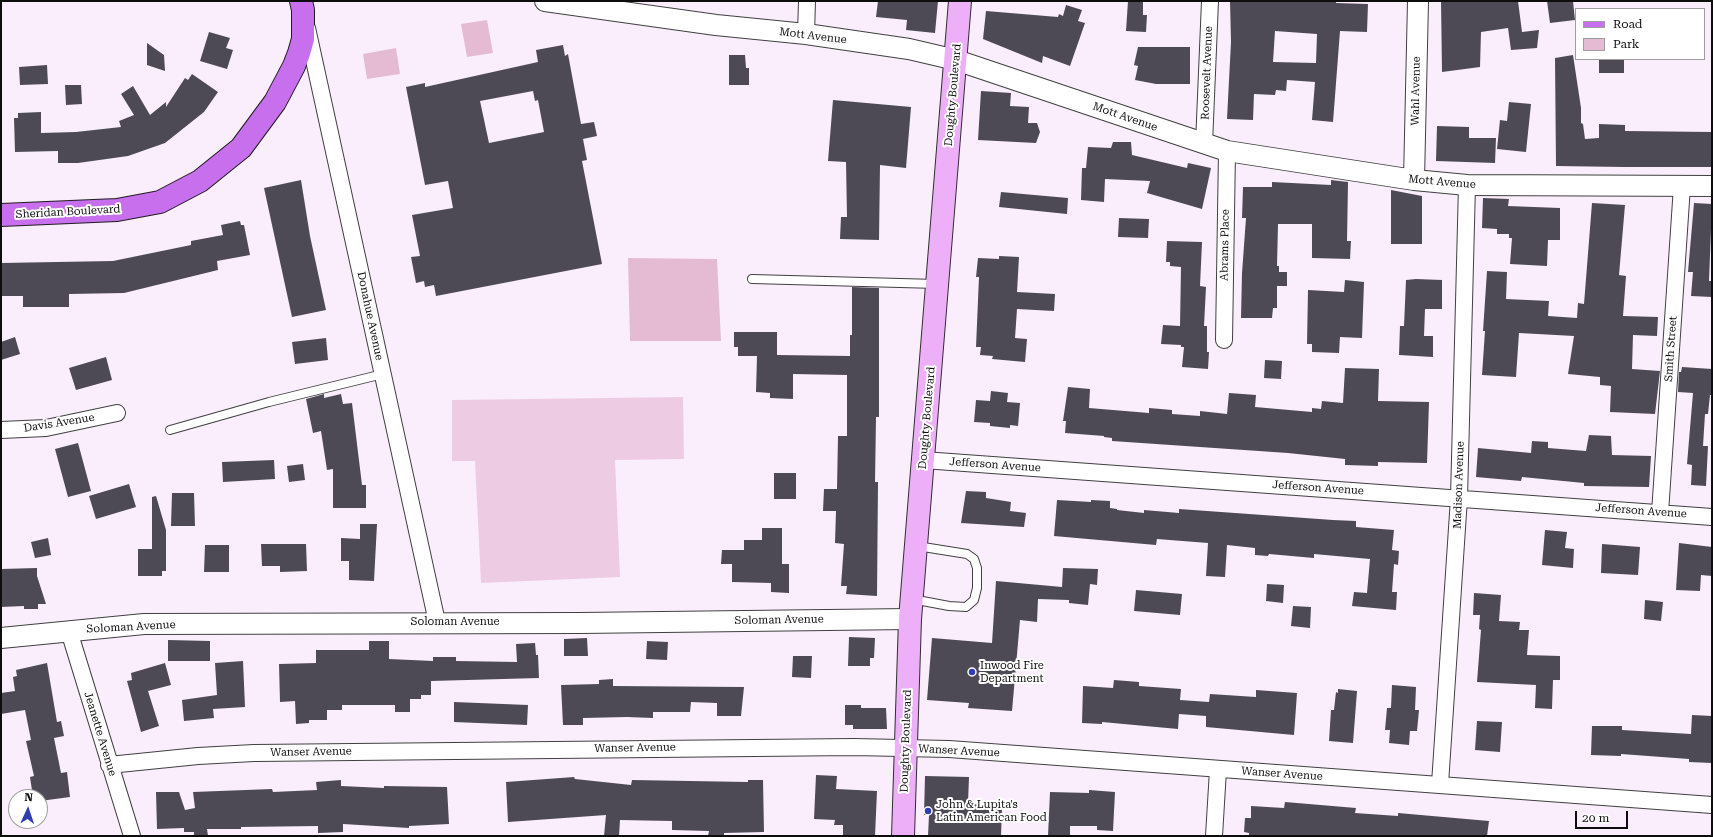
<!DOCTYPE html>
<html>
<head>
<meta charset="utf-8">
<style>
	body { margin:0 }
	#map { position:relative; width:1713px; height:837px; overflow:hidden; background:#faeefd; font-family:"Roboto Serif",serif }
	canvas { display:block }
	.frame { position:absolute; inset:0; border:2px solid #0d0d0d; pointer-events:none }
	.legend { position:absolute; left:1575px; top:8px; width:130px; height:52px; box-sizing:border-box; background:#fff; border:1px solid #9e9e9e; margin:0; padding:5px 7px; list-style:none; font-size:12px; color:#0d0d0d }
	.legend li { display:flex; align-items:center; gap:8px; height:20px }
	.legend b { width:20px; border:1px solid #9e9e9e }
	.north { position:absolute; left:8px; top:789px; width:40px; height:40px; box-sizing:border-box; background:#fff; border:1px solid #9e9e9e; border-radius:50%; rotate:3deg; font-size:11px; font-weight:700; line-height:16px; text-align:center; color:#0d0d0d }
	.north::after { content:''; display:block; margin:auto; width:14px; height:18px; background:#313eb0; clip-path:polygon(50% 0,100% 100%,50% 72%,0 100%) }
	.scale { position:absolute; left:1575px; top:811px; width:53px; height:18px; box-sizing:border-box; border:2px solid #0d0d0d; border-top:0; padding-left:5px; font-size:12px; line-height:14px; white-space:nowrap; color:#0d0d0d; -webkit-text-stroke:3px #fff; paint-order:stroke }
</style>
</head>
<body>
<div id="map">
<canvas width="1713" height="837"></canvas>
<div class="frame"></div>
<ul class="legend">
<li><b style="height:5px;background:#c76fec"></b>Road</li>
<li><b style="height:11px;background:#e5bbd3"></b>Park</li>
</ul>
<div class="north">N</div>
<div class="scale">20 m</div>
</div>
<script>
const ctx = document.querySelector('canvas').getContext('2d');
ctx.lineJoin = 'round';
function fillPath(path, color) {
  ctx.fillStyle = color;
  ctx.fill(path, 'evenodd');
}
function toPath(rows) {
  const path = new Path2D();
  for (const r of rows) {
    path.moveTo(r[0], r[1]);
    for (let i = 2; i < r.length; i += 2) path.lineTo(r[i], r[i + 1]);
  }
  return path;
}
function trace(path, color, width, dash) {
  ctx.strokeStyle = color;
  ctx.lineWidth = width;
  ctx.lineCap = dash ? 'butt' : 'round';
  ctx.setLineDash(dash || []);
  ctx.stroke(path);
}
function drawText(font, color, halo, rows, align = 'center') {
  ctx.font = font + ' "Roboto Serif",serif';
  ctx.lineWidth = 4;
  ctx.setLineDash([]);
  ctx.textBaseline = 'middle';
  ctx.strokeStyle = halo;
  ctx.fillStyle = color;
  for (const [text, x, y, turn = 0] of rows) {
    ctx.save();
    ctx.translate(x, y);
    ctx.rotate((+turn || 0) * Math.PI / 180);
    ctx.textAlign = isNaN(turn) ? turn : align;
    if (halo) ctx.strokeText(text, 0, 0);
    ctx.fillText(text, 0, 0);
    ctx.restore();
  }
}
fillPath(toPath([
	[487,20,493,53,467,57,461,24],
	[396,48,400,74,367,79,363,54],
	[628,258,717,259,721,341,630,341]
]), '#e5bbd3');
fillPath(toPath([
	[683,397,684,459,615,460,620,577,481,583,475,461,452,461,452,400]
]), '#edcce3');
fillPath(toPath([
	[878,1,938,1,935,33,906,30,907,20,876,17],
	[1128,1,1143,1,1143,15,1147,15,1146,32,1126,31],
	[1230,1,1336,1,1336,3,1368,4,1367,32,1340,31,1333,122,1312,120,1315,82,1287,80,1286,91,1276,90,1275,95,1254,94,1253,120,1227,119,1231,42],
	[1275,31,1317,34,1316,63,1273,62],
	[1441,1,1518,1,1522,32,1539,30,1537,48,1511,50,1508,28,1481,32,1480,67,1442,72],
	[1547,1,1573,1,1575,20,1550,23],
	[1066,5,1082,10,1078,21,1085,23,1070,66,1043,56,1042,63,983,39,986,11,1058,17,1059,14,1063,16],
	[209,32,230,38,226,48,233,50,227,69,200,61],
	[147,43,164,55,165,71,147,65],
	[563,45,565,56,568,54,581,124,594,122,597,136,583,139,587,160,582,161,602,264,436,296,434,285,425,287,424,281,416,283,411,257,420,256,412,215,453,208,448,181,425,185,406,87,425,83,425,87,538,62,536,50],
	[533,91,535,101,538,100,544,132,489,143,480,101],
	[1138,47,1190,47,1190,84,1156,84,1135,80,1138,66,1134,65],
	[729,55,745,55,746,68,749,68,749,85,729,85],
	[1573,55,1581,108,1581,123,1583,124,1585,139,1599,138,1599,124,1625,125,1625,131,1712,132,1712,167,1624,167,1556,166,1555,58],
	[1599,59,1624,59,1624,73,1599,73],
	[47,65,48,84,20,85,19,67],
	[192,74,218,92,204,112,165,143,128,156,78,163,58,163,58,151,15,152,14,118,18,118,18,113,41,112,41,133,76,132,121,127,119,121,134,115,121,94,133,86,150,115,166,102,166,107,185,78,188,80],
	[65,85,81,85,82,104,66,105],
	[981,91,1011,93,1010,106,1029,107,1028,123,1037,123,1040,132,1036,143,978,140],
	[833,100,911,107,906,168,880,165,879,240,840,239,841,217,847,217,846,162,828,161],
	[1509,102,1531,104,1526,152,1497,149,1500,120,1507,121],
	[1437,126,1469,127,1469,138,1496,138,1495,163,1436,161],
	[1113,142,1131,142,1132,155,1187,168,1188,163,1211,168,1202,209,1147,193,1150,181,1105,179,1104,202,1081,200,1082,168,1086,168,1088,147,1111,148],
	[301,180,310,236,326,310,292,317,264,188],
	[1331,180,1348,182,1347,241,1351,241,1350,259,1312,258,1312,224,1278,224,1277,266,1279,266,1279,272,1287,272,1287,286,1277,286,1277,308,1273,308,1272,318,1241,318,1242,273,1246,218,1242,218,1243,187,1272,187,1272,182,1331,185],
	[1391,190,1422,196,1422,244,1391,244],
	[1001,192,1068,198,1067,214,999,207],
	[1483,198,1509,199,1508,206,1560,208,1560,240,1548,240,1547,266,1510,264,1512,238,1509,238,1509,234,1497,234,1497,229,1482,228],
	[1592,203,1625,205,1619,275,1626,276,1623,316,1658,317,1657,336,1633,335,1632,369,1660,371,1655,414,1610,412,1611,386,1600,385,1600,377,1568,374,1574,336,1519,333,1516,377,1482,375,1485,331,1483,331,1487,271,1507,272,1506,299,1549,301,1548,316,1577,318,1578,303,1584,304],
	[1694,203,1712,204,1709,281,1712,281,1712,297,1691,296,1693,272,1688,272],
	[1119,218,1149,219,1148,238,1118,237],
	[240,221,241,225,244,225,250,255,217,261,218,270,124,293,69,294,69,307,23,307,23,296,1,296,1,263,113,261,191,245,191,241,223,235,221,225],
	[1167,241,1202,242,1200,286,1206,287,1204,326,1207,326,1207,352,1209,352,1208,369,1182,367,1184,347,1181,347,1181,345,1161,344,1163,325,1180,326,1181,267,1170,266,1170,262,1166,262],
	[999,256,1019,257,1017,292,1055,294,1054,311,1017,309,1015,338,1027,339,1025,362,992,359,993,356,980,355,981,347,976,347,979,277,976,277,978,258,999,259],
	[1416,279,1442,280,1442,309,1425,309,1424,336,1433,336,1433,357,1399,355,1400,326,1404,326,1406,280],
	[1345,280,1364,282,1362,338,1340,337,1339,353,1312,352,1312,344,1307,344,1308,290,1344,292],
	[852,287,879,288,879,417,876,417,875,482,878,482,877,596,846,594,847,586,841,586,844,544,835,543,836,511,823,511,824,489,837,489,838,436,847,436,847,375,793,374,793,399,770,398,770,393,756,392,757,356,738,356,738,347,734,347,734,332,777,332,777,355,850,356,850,335,852,335],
	[15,337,20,354,1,360,1,342],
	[326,338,328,360,295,364,292,342],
	[106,357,112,380,76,390,69,368],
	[1265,360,1282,361,1281,379,1264,378],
	[1682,367,1712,369,1712,395,1710,395,1708,414,1705,414,1703,446,1708,446,1706,486,1691,485,1692,465,1687,464,1693,393,1678,392,1679,372,1681,372],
	[1345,368,1379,369,1378,401,1429,402,1427,463,1378,462,1378,466,1345,465,1345,459,1288,453,1112,441,1112,438,1104,437,1104,436,1065,433,1066,421,1063,421,1068,387,1090,389,1089,408,1149,413,1149,408,1172,410,1172,414,1200,416,1200,411,1227,414,1229,393,1256,395,1255,407,1312,412,1312,408,1321,409,1322,401,1343,403],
	[991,391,1008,393,1007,402,1020,403,1018,426,1010,425,1010,428,990,426,990,423,974,422,976,400,990,401],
	[324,394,324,398,341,394,343,404,352,403,362,485,366,485,366,508,333,508,333,469,327,470,321,431,313,433,306,399],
	[1589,435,1611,436,1612,455,1651,456,1649,487,1584,486,1584,483,1522,477,1521,481,1476,477,1478,448,1531,453,1532,441,1548,442,1548,448,1586,451],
	[78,443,91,491,68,497,55,449],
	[274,460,275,479,223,482,222,462],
	[303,464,305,480,289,482,287,466],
	[774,473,796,473,796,499,774,499],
	[129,484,136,507,96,519,89,496],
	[966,491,986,492,986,498,1011,502,1010,511,1026,513,1024,527,961,523],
	[172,493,194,493,195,526,171,526],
	[156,496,166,530,166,571,162,571,162,576,138,576,138,549,152,549,152,497],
	[1057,500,1091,502,1091,500,1110,501,1110,508,1117,509,1117,510,1144,513,1144,510,1179,513,1179,509,1333,520,1356,521,1356,527,1394,530,1392,550,1399,551,1398,565,1394,564,1392,592,1397,592,1396,610,1352,606,1354,592,1367,593,1370,559,1314,554,1314,558,1269,554,1268,556,1255,555,1255,548,1227,545,1225,577,1206,576,1208,543,1157,539,1156,545,1054,536],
	[360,524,377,524,374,581,349,580,349,561,341,561,341,538,360,539],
	[762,528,782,528,782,564,789,564,789,593,771,592,771,583,732,582,732,564,721,564,722,550,744,550,744,540,762,540],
	[1545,530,1567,532,1565,548,1574,549,1573,568,1542,565],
	[48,538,51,555,35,558,31,542],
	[1679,543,1712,547,1712,576,1701,575,1700,591,1676,590],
	[261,544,306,544,307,571,280,572,280,566,262,566],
	[1602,544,1640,547,1638,575,1601,573],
	[205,545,229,545,229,572,204,572],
	[37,568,37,576,46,604,38,604,38,609,24,609,24,606,1,607,1,569],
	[1063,568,1098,569,1097,585,1090,584,1088,605,1069,603,1069,600,1038,599,1037,622,1020,620,1012,711,968,708,969,703,927,700,932,638,992,643,996,581,1062,587],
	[1267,584,1284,585,1283,603,1266,601],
	[1136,590,1182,594,1180,615,1134,611],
	[1474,593,1501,595,1499,621,1520,622,1519,630,1529,630,1527,655,1560,656,1560,680,1553,680,1552,709,1535,708,1536,685,1477,682,1481,630,1479,629,1480,615,1473,615],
	[1645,600,1663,602,1661,621,1644,619],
	[1293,606,1311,607,1310,628,1291,626],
	[849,637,875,638,874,658,870,658,870,666,848,666],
	[587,638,588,656,564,656,564,639],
	[168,640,210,641,210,661,168,661],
	[369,641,389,641,389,659,433,661,433,657,456,657,456,661,517,662,516,644,535,643,536,655,538,655,539,678,431,681,431,695,421,695,421,699,410,699,410,712,395,712,395,705,342,705,342,710,327,710,327,720,309,720,309,723,296,724,295,701,280,702,279,664,316,663,316,650,369,650],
	[647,641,668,642,667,660,646,659],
	[793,656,812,656,811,678,792,677],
	[243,661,245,707,213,709,214,718,184,721,182,700,217,695,215,663],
	[47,663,57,722,61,721,64,736,54,738,61,773,67,772,70,797,40,801,40,797,33,797,30,777,34,776,26,741,31,740,25,710,1,714,1,693,15,691,13,677,17,676,16,670],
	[165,663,171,685,148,691,159,726,141,732,127,681,132,680,131,673],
	[613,679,613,686,744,687,741,716,717,716,717,703,691,702,690,712,653,712,653,718,627,717,583,718,583,725,563,725,561,685,599,684,599,680],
	[1114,680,1139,682,1139,686,1181,689,1180,700,1209,702,1210,694,1256,697,1256,690,1297,693,1294,735,1206,727,1206,716,1179,714,1178,729,1102,722,1102,724,1082,723,1083,686,1113,688],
	[1392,685,1416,687,1415,710,1419,710,1417,731,1410,731,1409,745,1389,743,1390,730,1385,730,1387,708,1391,708],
	[1338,689,1357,691,1353,743,1329,741,1331,710,1334,710,1336,692,1338,693],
	[454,702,528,705,527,725,454,722],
	[845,705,861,705,861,708,886,708,887,729,853,729,853,725,845,725],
	[1692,715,1712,716,1712,763,1689,762,1689,759,1621,754,1621,756,1591,755,1592,726,1622,726,1622,730,1691,734],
	[1477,721,1502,722,1500,752,1475,750],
	[816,775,837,776,836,789,877,791,875,836,843,836,843,825,834,825,835,820,814,819],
	[925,776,969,777,968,803,1002,808,1001,836,928,836,929,815,924,815],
	[574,777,575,779,631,785,632,780,748,782,748,780,763,780,764,832,724,833,724,836,708,836,709,831,672,830,672,821,620,820,619,836,604,836,606,815,508,822,506,782],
	[341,780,341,786,384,788,384,786,447,787,449,824,409,826,409,828,343,824,343,832,318,833,318,826,241,827,241,829,207,829,208,836,194,836,194,832,184,832,184,828,157,829,156,792,179,792,185,810,195,808,193,792,272,789,273,792,317,790,316,782],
	[1089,790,1115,792,1113,831,1097,830,1097,826,1070,826,1070,836,1048,836,1050,792,1089,793],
	[1285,802,1356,808,1355,813,1398,816,1398,813,1489,821,1487,836,1249,836,1249,833,1244,832,1245,818,1251,818,1251,806,1284,808]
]), '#4e4a55');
const service = toPath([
	[752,279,937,284],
	[170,430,269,402,383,374],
	[912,599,949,606,966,607,974,600,977,588,977,568,974,559,967,554,917,546]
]);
const minor = toPath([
	[307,28,437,622],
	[806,34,807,1],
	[1204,144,1210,1],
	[1224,340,1227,151],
	[1,430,46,428,117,413],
	[923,460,1712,517],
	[1660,513,1682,186],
	[69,631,132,836],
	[109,765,198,756,254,753,854,747,949,749,1712,805],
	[1440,784,1459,498,1467,185],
	[1214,836,1218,770]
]);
const tertiary = toPath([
	[545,1,716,25,806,34,909,49,956,60,1227,151,1414,180,1467,185,1712,186],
	[1414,180,1418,1],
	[1,638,144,624,580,623,910,619]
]);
const secondary = toPath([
	[903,836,910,619,960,1]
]);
const primary = toPath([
	[1,215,117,210,160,202,200,181,241,148,275,102,294,66,299,53,303,39,303,10,301,1]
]);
trace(service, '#404040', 10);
trace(minor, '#404040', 18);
trace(tertiary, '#404040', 22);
trace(secondary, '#2f2f2f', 24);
trace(primary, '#1e1e1e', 24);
trace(service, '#fff', 8);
trace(minor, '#fff', 16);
trace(tertiary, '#fff', 20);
trace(secondary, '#ecaff8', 22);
trace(primary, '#c76fec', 22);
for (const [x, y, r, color] of [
	[972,672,4,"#313eb0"],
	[928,811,4,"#313eb0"]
]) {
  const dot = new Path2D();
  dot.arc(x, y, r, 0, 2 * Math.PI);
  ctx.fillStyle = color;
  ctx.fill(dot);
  trace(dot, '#fff', 1.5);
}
drawText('11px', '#0d0d0d', '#fff', [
	["Mott Avenue",813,36,7],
	["Roosevelt Avenue",1207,73,-88],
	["Wahl Avenue",1416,91,-89],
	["Doughty Boulevard",953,95,-85],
	["Mott Avenue",1125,117,19],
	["Mott Avenue",1442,182,5],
	["Sheridan Boulevard",68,212,-3],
	["Abrams Place",1225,245,-89],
	["Donahue Avenue",370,316,78],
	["Smith Street",1671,349,-86],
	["Doughty Boulevard",927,418,-85],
	["Davis Avenue",59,423,-9],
	["Jefferson Avenue",995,465,4],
	["Madison Avenue",1459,485,-88],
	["Jefferson Avenue",1318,488,4],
	["Jefferson Avenue",1641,511,4],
	["Soloman Avenue",779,620,-1],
	["Soloman Avenue",455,622],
	["Soloman Avenue",131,627,-3],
	["Jeanette Avenue",100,734,73],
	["Doughty Boulevard",906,741,-88],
	["Wanser Avenue",635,748,-1],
	["Wanser Avenue",959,751,3],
	["Wanser Avenue",311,752,-1],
	["Wanser Avenue",1282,774,4]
]);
drawText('11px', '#0d0d0d', '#fff', [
	["Inwood Fire",980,666],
	["Department",980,679],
	["John & Lupita's",936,805],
	["Latin American Food",936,818]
], 'left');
</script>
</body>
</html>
